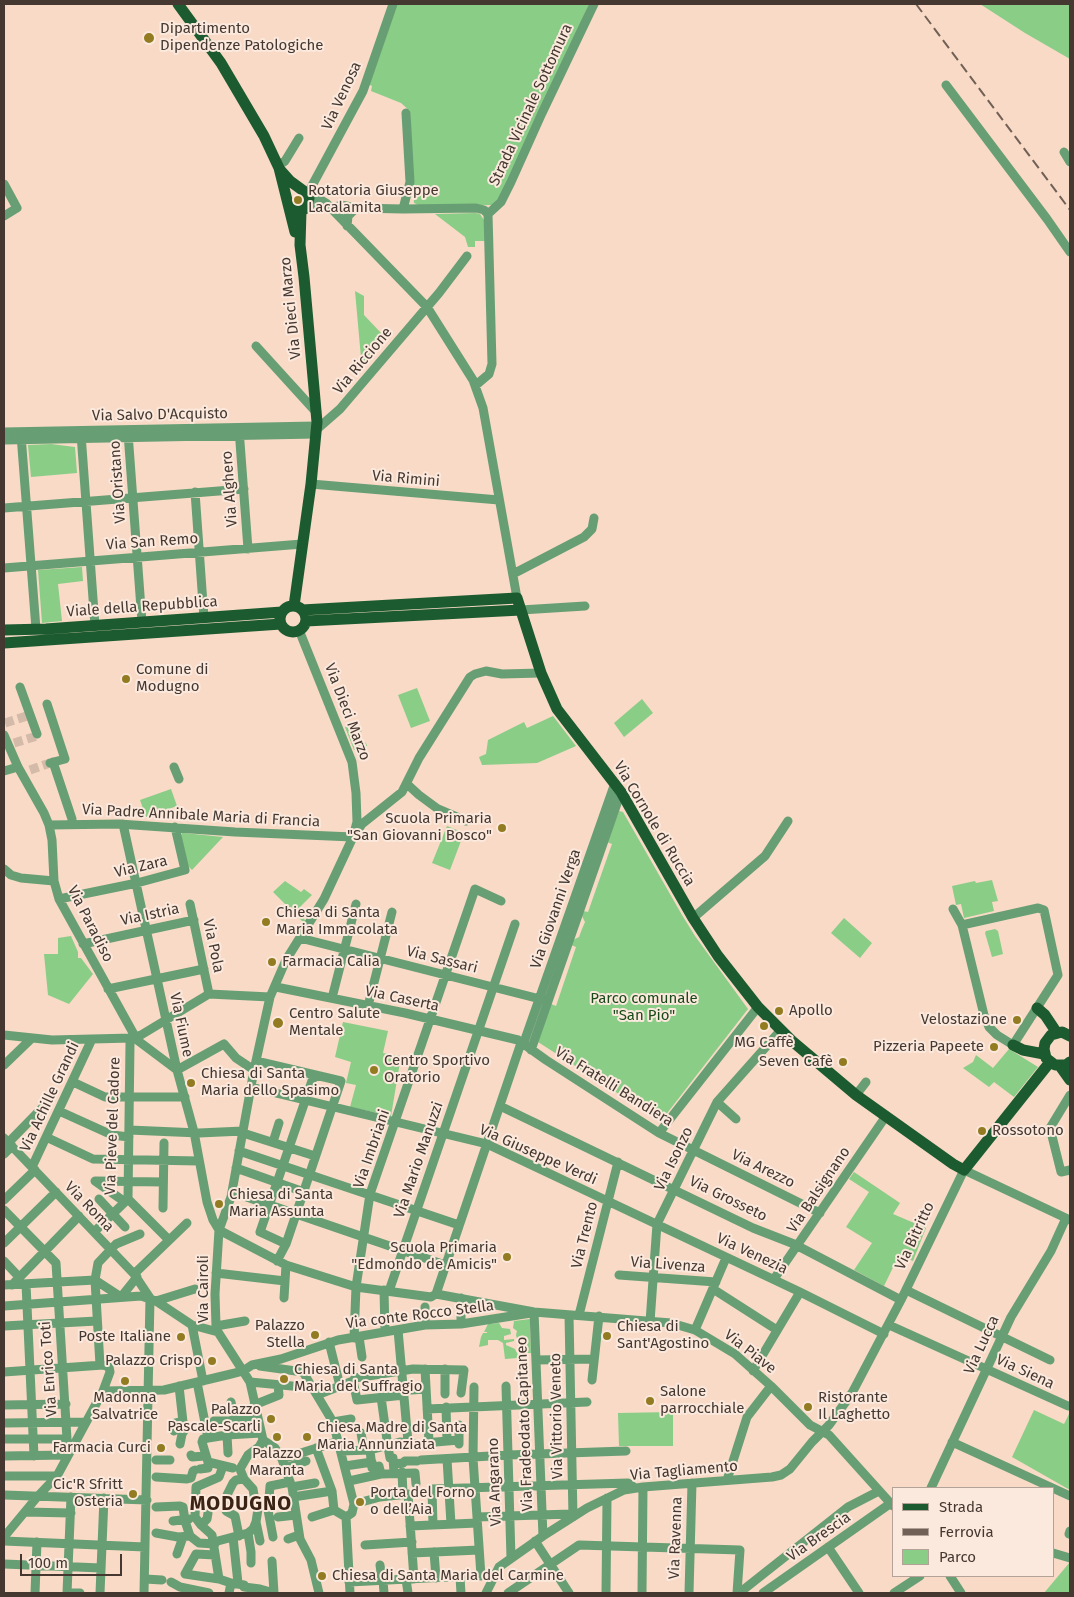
<!DOCTYPE html>
<html>
<head>
<meta charset="utf-8">
<style>
	body { margin:0 }
	#map { position:relative; width:1074px; height:1597px; overflow:hidden; background:#f8dac6; font-family:"Fira Sans",sans-serif }
	canvas { display:block }
	.frame { position:absolute; inset:0; border:5px solid #443830; pointer-events:none }
	.legend { position:absolute; left:892px; top:1487px; width:162px; height:90px; box-sizing:border-box; background:#fce9dd; border:1px solid #b2a298; margin:0; padding:6px 9px; list-style:none; font-size:15px; color:#443830 }
	.legend li { display:flex; align-items:center; gap:10px; height:25px }
	.legend b { width:25px; border:1px solid #b2a298 }
	.scale { position:absolute; left:20px; top:1554px; width:102px; height:22px; box-sizing:border-box; border:2px solid #443830; border-top:0; padding-left:6px; font-size:15px; line-height:18px; white-space:nowrap; color:#443830; -webkit-text-stroke:4px #fce9dd; paint-order:stroke }
</style>
</head>
<body>
<div id="map">
<canvas width="1074" height="1597"></canvas>
<div class="frame"></div>
<ul class="legend">
<li><b style="height:6px;background:#1c5b2f"></b>Strada</li>
<li><b style="height:6px;background:#716055"></b>Ferrovia</li>
<li><b style="height:14px;background:#8acd87"></b>Parco</li>
</ul>
<div class="scale">100 m</div>
</div>
<script>
const ctx = document.querySelector('canvas').getContext('2d');
ctx.lineJoin = 'round';
function fillPath(path, color) {
  ctx.fillStyle = color;
  ctx.fill(path, 'evenodd');
}
function toPath(rows) {
  const path = new Path2D();
  for (const r of rows) {
    if (r.length === 3) {
      path.moveTo(r[0] + r[2], r[1]);
      path.arc(r[0], r[1], r[2], 0, 2 * Math.PI);
      continue;
    }
    path.moveTo(r[0], r[1]);
    for (let i = 2; i < r.length; i += 2) path.lineTo(r[i], r[i + 1]);
  }
  return path;
}
function trace(path, color, width, dash) {
  ctx.strokeStyle = color;
  ctx.lineWidth = width;
  ctx.lineCap = dash ? 'butt' : 'round';
  ctx.setLineDash(dash || []);
  ctx.stroke(path);
}
function drawText(font, color, halo, rows, align = 'center') {
  ctx.font = font + ' "Fira Sans",sans-serif';
  ctx.lineWidth = 4;
  ctx.setLineDash([]);
  ctx.textBaseline = 'middle';
  ctx.strokeStyle = halo;
  ctx.fillStyle = color;
  for (const [text, x, y, turn = 0] of rows) {
    ctx.save();
    ctx.translate(x, y);
    ctx.rotate((+turn || 0) * Math.PI / 180);
    ctx.textAlign = isNaN(turn) ? turn : align;
    if (halo) ctx.strokeText(text, 0, 0);
    ctx.fillText(text, 0, 0);
    ctx.restore();
  }
}
fillPath(toPath([
	[392,4,589,4,542,113,500,198,492,205,423,207,414,203,410,111,401,103,371,91,372,86,366,83],
	[980,4,1070,4,1070,59,1025,33],
	[476,213,480,214,484,220,485,241,475,241,475,247,468,247,465,237,435,214],
	[355,291,364,296,364,315,382,334,392,334,362,369],
	[51,444,75,447,77,473,31,477,28,445],
	[82,567,83,581,58,584,62,621,42,623,38,570],
	[417,688,430,721,411,728,398,695],
	[642,699,653,713,624,737,614,723],
	[553,716,576,746,537,763,482,765,479,757,486,754,488,740,524,722,527,728],
	[358,722,362,731,358,733,359,740,366,743,367,746,354,750,345,727],
	[171,789,177,806,146,817,140,800],
	[619,811,623,812,682,915,695,936,748,1009,661,1121,538,1042,551,1004,556,1006,576,947,571,945,573,940,579,937,582,929,585,922,582,916,583,911,588,912,612,844,607,842],
	[447,826,464,833,450,870,432,863],
	[182,833,184,833,223,837,192,870,188,866,181,836],
	[992,880,998,901,992,902,994,911,964,918,961,904,956,905,952,886,975,881,976,883],
	[285,881,301,892,304,889,312,895,296,911,306,921,304,923,273,892],
	[844,918,872,943,860,958,831,933],
	[995,929,998,931,1003,954,992,957,985,933,986,931],
	[71,936,78,952,78,958,81,958,93,974,69,1004,48,995,44,954,58,954,58,938],
	[343,1022,388,1031,383,1053,401,1056,391,1116,350,1107,356,1085,346,1083,351,1062,335,1057],
	[1009,1049,1038,1067,1014,1097,994,1082,989,1087,963,1068,973,1062,976,1055,993,1068],
	[854,1172,900,1203,893,1214,926,1228,913,1261,899,1255,884,1286,854,1270,872,1243,846,1227,869,1192,849,1179],
	[530,1319,531,1353,521,1353,516,1335,517,1331,513,1328,514,1321],
	[499,1323,502,1328,510,1329,511,1334,504,1336,504,1340,514,1339,514,1341,506,1343,506,1345,515,1349,518,1355,523,1355,524,1366,518,1366,518,1358,505,1359,503,1343,498,1340,488,1340,488,1345,479,1347,481,1337,483,1333,487,1333,487,1332,484,1332,488,1324],
	[1034,1410,1064,1424,1070,1412,1070,1490,1012,1457],
	[673,1412,673,1446,619,1446,618,1413],
	[1070,1562,1070,1593,1044,1593]
]), '#8acd87');
trace(toPath([
	[5,723,30,715],
	[14,743,37,736,37,734],
	[30,770,50,763]
]), '#d4baa8', 9, [9, 4.5]);
trace(toPath([
	[946,85,1047,219,1070,252],
	[1064,152,1070,162],
	[278,166,285,161,299,138],
	[4,184,17,208,4,216],
	[307,195,313,195,326,203,427,307,473,380,483,408,517,598],
	[307,195,363,91,393,4],
	[306,208,314,205,331,209],
	[331,209,341,205,356,208,403,209,476,208,484,210,488,214],
	[403,209,410,182,406,113],
	[488,214,501,202,511,182,542,113,594,4],
	[347,226,348,216,356,208],
	[256,346,316,412],
	[476,385,489,374,492,364,488,214],
	[239,429,248,549],
	[316,430,340,409,439,293,467,256],
	[4,432,316,426],
	[128,433,142,622],
	[81,434,95,626],
	[21,435,36,629],
	[4,440,316,434],
	[311,484,499,500],
	[195,492,204,618],
	[4,508,244,489],
	[4,568,302,544],
	[513,574,584,537,592,529,594,518],
	[521,610,585,606],
	[299,630,352,762,356,793,357,822,353,837,324,899,286,960,270,997,254,1070,231,1197,219,1230,215,1294,216,1326,218,1332,250,1382,263,1440,275,1448,282,1459,285,1468,292,1487,300,1539,311,1560,319,1593],
	[20,687,37,734],
	[47,704,65,759,50,763],
	[4,735,18,767,44,813,49,825,52,840,54,881,59,899,137,1040,177,1070],
	[53,762,72,819],
	[174,767,179,779],
	[4,771,18,767],
	[407,784,419,795,438,809,466,821],
	[123,824,177,1070,194,1132,207,1202,213,1220,219,1230],
	[49,825,119,824,235,832,353,837],
	[356,833,362,824,402,792,419,758,470,677,475,674,486,671,502,674,541,673],
	[4,869,11,875,21,878,54,881],
	[59,899,137,883,185,870,175,827],
	[190,904,209,994],
	[953,909,962,925,984,1015,989,1027,997,1035,1013,1045,1058,975,1044,910,1038,908,962,925],
	[693,918,765,856,788,821],
	[300,938,544,1000],
	[83,944,194,920],
	[276,987,405,1013,518,1040,546,1060,659,1133,820,1213],
	[108,989,204,969],
	[332,998,356,904],
	[368,1006,392,912],
	[4,1035,52,1040,132,1038,141,1035,209,994,270,997],
	[523,1045,615,783],
	[531,1050,621,792],
	[256,1061,341,1081,286,1244,277,1261],
	[4,1065,32,1038],
	[177,1070,224,1044,236,1058,254,1070],
	[73,1082,105,1097,185,1097],
	[251,1087,487,1144,800,1292,884,1334],
	[856,1095,866,1082],
	[1070,1095,1050,1128,1061,1172,1070,1170],
	[717,1102,736,1119],
	[500,1106,753,1228,794,1244,901,1300],
	[59,1111,112,1135,129,1137],
	[129,1130,199,1133,243,1131],
	[243,1133,315,1156],
	[659,1133,758,1007],
	[46,1137,93,1159,199,1161],
	[4,1138,134,1274,150,1298,144,1593],
	[273,1142,279,1123],
	[8,1143,50,1100],
	[239,1151,459,1225],
	[4,1154,12,1146],
	[32,1167,92,1039],
	[236,1168,304,1192],
	[232,1192,445,1265],
	[99,1199,125,1227],
	[128,1199,169,1240],
	[4,1200,35,1170],
	[125,1202,95,1181,163,1182],
	[163,1208,164,1143],
	[4,1210,56,1263,67,1439,67,1455,4,1456],
	[219,1230,286,1265,356,1287,431,1297,436,1294,534,1312,671,1323,695,1330,735,1354,771,1386,810,1425,829,1435,893,1506],
	[94,1232,128,1199,130,1043,132,1038],
	[4,1243,56,1192],
	[286,1244,260,1232,314,1075],
	[4,1261,19,1277],
	[216,1273,285,1281],
	[134,1274,187,1223],
	[619,1275,716,1282],
	[774,1279,886,1116],
	[95,1280,121,1297,137,1277],
	[26,1284,34,1456],
	[4,1285,95,1280],
	[12,1285,79,1216],
	[713,1289,777,1330],
	[384,1290,385,1332],
	[906,1290,1050,1360],
	[389,1291,515,924],
	[436,1294,521,1043],
	[284,1298,286,1265],
	[461,1298,461,1324],
	[156,1301,195,1289],
	[4,1306,141,1296,156,1301,192,1325,218,1332],
	[425,1307,425,1325],
	[534,1312,543,1536],
	[569,1315,573,1517],
	[579,1315,618,1162],
	[650,1322,657,1224,717,1102,780,1031],
	[192,1325,203,1381],
	[889,1325,1068,1406],
	[4,1326,97,1321],
	[216,1326,245,1321],
	[398,1330,408,1442],
	[695,1330,726,1258],
	[359,1337,362,1357],
	[354,1338,356,1287,370,1194,475,889,501,901],
	[329,1342,340,1386],
	[536,1360,594,1359],
	[100,1365,95,1280,98,1263,116,1244,140,1234],
	[260,1366,303,1372,333,1422,354,1504,352,1513,346,1517,350,1593],
	[425,1369,429,1442],
	[445,1369,445,1394],
	[753,1371,800,1292],
	[4,1372,103,1365,109,1367,110,1372,103,1391,57,1476,38,1496,4,1537],
	[592,1380,599,1316],
	[353,1381,357,1400,404,1395],
	[197,1382,208,1438,203,1439,202,1442,208,1462],
	[250,1382,313,1388],
	[179,1386,184,1431,182,1434,180,1444],
	[506,1386,511,1558],
	[474,1387,473,1458,481,1576],
	[411,1390,426,1389],
	[103,1391,164,1390,231,1374,243,1371,252,1365,281,1359,338,1340,425,1325,461,1324,531,1313],
	[317,1395,353,1381,355,1378,413,1369,464,1370,461,1393],
	[381,1397,388,1447,390,1458,393,1458,394,1473],
	[231,1402,235,1421,258,1418],
	[4,1405,66,1404],
	[254,1405,279,1395,278,1385],
	[446,1407,447,1440],
	[427,1409,587,1402],
	[214,1421,235,1421],
	[333,1422,351,1419],
	[4,1423,86,1422],
	[174,1431,175,1423,183,1421],
	[361,1433,364,1450],
	[227,1435,228,1453],
	[208,1438,227,1435,261,1433],
	[4,1439,67,1439],
	[952,1442,1070,1496],
	[424,1443,459,1440],
	[459,1444,459,1425],
	[316,1448,332,1491,334,1510,346,1517],
	[370,1450,372,1468,379,1466,381,1474],
	[341,1451,370,1450,400,1442,416,1444],
	[191,1455,192,1457,205,1456],
	[282,1459,339,1441],
	[447,1459,451,1524],
	[156,1460,170,1460],
	[421,1460,508,1455,626,1451],
	[208,1462,233,1468],
	[394,1464,403,1463,405,1461,417,1461],
	[223,1466,219,1477,196,1487,195,1517,201,1525,212,1535,219,1579,231,1583,244,1585,244,1587,260,1589,274,1593],
	[345,1466,372,1462],
	[285,1468,306,1461],
	[200,1469,208,1468,208,1462],
	[402,1472,403,1494],
	[4,1476,57,1476],
	[156,1477,187,1479,191,1478,193,1471,195,1470],
	[727,1480,747,1417,771,1386],
	[349,1481,381,1474,415,1473,416,1484],
	[292,1487,315,1483],
	[931,1488,1011,1317,1051,1251,1066,1218],
	[4,1495,147,1500],
	[293,1497,332,1491],
	[354,1504,380,1497,408,1494,414,1579],
	[156,1507,180,1506,183,1507,185,1521,190,1536],
	[258,1509,256,1507,253,1489,244,1479,240,1469,248,1455,259,1447,263,1440],
	[25,1512,71,1513],
	[278,1517,296,1515],
	[312,1517,334,1510],
	[477,1517,571,1514,573,1517],
	[173,1521,189,1519],
	[256,1522,260,1541],
	[201,1525,207,1519,208,1513],
	[433,1525,432,1489,628,1483,635,1488],
	[410,1526,477,1523],
	[156,1533,178,1537,190,1536,199,1543,215,1544],
	[248,1533,251,1552,251,1563],
	[1069,1534,1070,1531],
	[239,1536,235,1516,226,1511,226,1507,227,1495,233,1483,236,1480,244,1479],
	[233,1537,238,1583],
	[273,1537,268,1510,270,1486,290,1482],
	[288,1539,299,1535],
	[4,1541,145,1547],
	[535,1541,569,1593],
	[214,1542,248,1533,253,1529,256,1522,258,1509],
	[365,1545,412,1542],
	[828,1547,859,1593],
	[434,1552,436,1578],
	[412,1553,479,1550],
	[1053,1553,1070,1558],
	[177,1554,183,1537],
	[215,1555,196,1554,185,1574,219,1579],
	[272,1561,274,1593],
	[4,1564,101,1568],
	[380,1565,382,1580],
	[950,1576,961,1593],
	[460,1577,461,1593],
	[145,1579,162,1580],
	[406,1579,408,1593],
	[383,1580,384,1593],
	[171,1582,180,1587,209,1593],
	[349,1582,486,1575],
	[743,1590,848,1507,879,1491],
	[35,1593,37,1542],
	[67,1593,71,1497],
	[67,1593,80,1593],
	[100,1593,104,1498],
	[229,1593,231,1583],
	[486,1593,499,1567,543,1536,587,1508,624,1490,643,1487,772,1477,781,1475,790,1469,812,1442,829,1425,852,1393,901,1300,964,1170,1070,1220],
	[508,1593,579,1545,740,1550,737,1593],
	[606,1593,607,1498],
	[642,1593,643,1487],
	[689,1593,692,1483],
	[763,1593,891,1503],
	[894,1593,920,1576]
]), '#689e74', 9);
trace(toPath([
	[178,4,221,63,264,136,279,168,295,232],
	[281,171,290,181,305,192,309,198,306,208,301,211,294,210],
	[294,606,311,484,317,422,304,277,300,245,301,211],
	[293,619,13],
	[302,610,517,598,541,673,557,709,621,792,693,918,718,956,758,1007,792,1041,856,1095,953,1164,964,1170,1050,1062],
	[306,621,521,610],
	[4,630,46,629,282,612],
	[4,643,281,624],
	[1037,1008,1045,1015,1057,1033],
	[1070,1036,1062,1032,1051,1035,1045,1043,1044,1049,1046,1058,1055,1065,1066,1065,1070,1062],
	[1013,1045,1023,1050,1044,1054],
	[1060,1066,1070,1080]
]), '#1c5b2f', 11);
trace(toPath([
	[916,4,1070,210]
]), '#716055', 2, [10, 5]);
for (const [x, y, r, color] of [
	[149,38,6,"#937b21"],
	[298,200,5,"#937b21"],
	[126,679,5,"#937b21"],
	[502,828,5,"#937b21"],
	[266,922,5,"#937b21"],
	[272,962,5,"#937b21"],
	[779,1011,5,"#937b21"],
	[1017,1020,5,"#937b21"],
	[278,1023,6,"#937b21"],
	[764,1026,5,"#937b21"],
	[994,1047,5,"#937b21"],
	[843,1062,5,"#937b21"],
	[374,1070,5,"#937b21"],
	[191,1083,5,"#937b21"],
	[982,1131,5,"#937b21"],
	[219,1204,5,"#937b21"],
	[507,1257,5,"#937b21"],
	[315,1335,5,"#937b21"],
	[607,1336,5,"#937b21"],
	[181,1337,5,"#937b21"],
	[212,1361,5,"#937b21"],
	[284,1379,5,"#937b21"],
	[125,1381,5,"#937b21"],
	[650,1401,5,"#937b21"],
	[808,1407,5,"#937b21"],
	[271,1419,5,"#937b21"],
	[277,1437,5,"#937b21"],
	[307,1437,5,"#937b21"],
	[161,1448,5,"#937b21"],
	[133,1494,5,"#937b21"],
	[360,1502,5,"#937b21"],
	[322,1576,5,"#937b21"]
]) {
  const dot = new Path2D();
  dot.arc(x, y, r, 0, 2 * Math.PI);
  ctx.fillStyle = color;
  ctx.fill(dot);
  trace(dot, '#fce9dd', 2);
}
drawText('15px', '#443830', '#fce9dd', [
	["Dipartimento",160,29],
	["Dipendenze Patologiche",160,46],
	["Rotatoria Giuseppe",308,191],
	["Lacalamita",308,208],
	["Comune di",136,670],
	["Modugno",136,687],
	["Scuola Primaria",492,819,"right"],
	["\"San Giovanni Bosco\"",492,836,"right"],
	["Chiesa di Santa",276,913],
	["Maria Immacolata",276,930],
	["Farmacia Calia",282,962],
	["Apollo",789,1011],
	["Centro Salute",289,1014],
	["Mentale",289,1031],
	["Velostazione",1007,1020,"right"],
	["MG Caffè",764,1043,"center"],
	["Pizzeria Papeete",984,1047,"right"],
	["Centro Sportivo",384,1061],
	["Oratorio",384,1078],
	["Seven Cafè",833,1062,"right"],
	["Chiesa di Santa",201,1074],
	["Maria dello Spasimo",201,1091],
	["Rossotono",992,1131],
	["Chiesa di Santa",229,1195],
	["Maria Assunta",229,1212],
	["Scuola Primaria",497,1248,"right"],
	["\"Edmondo de Amicis\"",497,1265,"right"],
	["Palazzo",305,1326,"right"],
	["Stella",305,1343,"right"],
	["Chiesa di",617,1327],
	["Sant'Agostino",617,1344],
	["Poste Italiane",171,1337,"right"],
	["Palazzo Crispo",202,1361,"right"],
	["Chiesa di Santa",294,1370],
	["Maria del Suffragio",294,1387],
	["Salone",660,1392],
	["parrocchiale",660,1409],
	["Madonna",125,1398,"center"],
	["Salvatrice",125,1415,"center"],
	["Ristorante",818,1398],
	["Il Laghetto",818,1415],
	["Palazzo",261,1410,"right"],
	["Pascale-Scarli",261,1427,"right"],
	["Chiesa Madre di Santa",317,1428],
	["Maria Annunziata",317,1445],
	["Farmacia Curci",151,1448,"right"],
	["Palazzo",277,1454,"center"],
	["Maranta",277,1471,"center"],
	["Cic'R Sfritt",123,1485,"right"],
	["Osteria",123,1502,"right"],
	["Porta del Forno",370,1493],
	["o dell’Aia",370,1510],
	["Chiesa di Santa Maria del Carmine",332,1576]
], 'left');
drawText('15px', '#443830', '#fce9dd', [
	["Via Venosa",342,96,-65],
	["Strada Vicinale Sottomura",531,105,-65],
	["Via Dieci Marzo",291,308,-96],
	["Via Riccione",363,361,-50],
	["Via Salvo D'Acquisto",160,415,-1],
	["Via Rimini",406,479,5],
	["Via Oristano",118,482,-94],
	["Via Alghero",230,489,-94],
	["Via San Remo",152,542,-4],
	["Viale della Repubblica",142,607,-4],
	["Via Dieci Marzo",347,712,69],
	["Via Padre Annibale Maria di Francia",201,816,3],
	["Via Cornole di Ruccia",654,824,59],
	["Via Zara",141,867,-13],
	["Via Giovanni Verga",556,909,-71],
	["Via Istria",150,915,-12],
	["Via Paradiso",90,924,63],
	["Via Pola",213,946,78],
	["Via Sassari",442,960,14],
	["Via Caserta",402,999,12],
	["Via Fiume",181,1025,78],
	["Via Fratelli Bandiera",614,1087,32],
	["Via Achille Grandi",50,1097,-65],
	["Via Pieve del Cadore",113,1126,-88],
	["Via Imbriani",372,1149,-71],
	["Via Giuseppe Verdi",538,1155,24],
	["Via Isonzo",674,1159,-64],
	["Via Mario Manuzzi",419,1160,-71],
	["Via Arezzo",763,1169,26],
	["Via Balsignano",819,1190,-56],
	["Via Grosseto",728,1199,26],
	["Via Roma",89,1207,46],
	["Via Trento",585,1235,-76],
	["Via Bitritto",915,1236,-65],
	["Via Venezia",752,1254,25],
	["Via Livenza",668,1265,4],
	["Via Cairoli",204,1289,-90],
	["Via conte Rocco Stella",420,1315,-7],
	["Via Lucca",982,1345,-65],
	["Via Piave",750,1352,38],
	["Via Enrico Toti",49,1369,-94],
	["Via Siena",1025,1372,25],
	["Via Vittorio Veneto",557,1416,-91],
	["Via Fradeodato Capitaneo",525,1424,-92],
	["Via Tagliamento",684,1471,-5],
	["Via Angarano",495,1482,-92],
	["Via Brescia",819,1537,-35],
	["Via Ravenna",676,1538,-88]
]);
drawText('15px', '#184a19', '#fce9dd', [
	["Parco comunale",644,999],
	["\"San Pio\"",644,1016]
]);
ctx.letterSpacing = '1px';
drawText('bold 20px', '#3a2313', '#fce9dd', [
	["MODUGNO",241,1504]
]);
ctx.letterSpacing = '0px';
</script>
</body>
</html>
